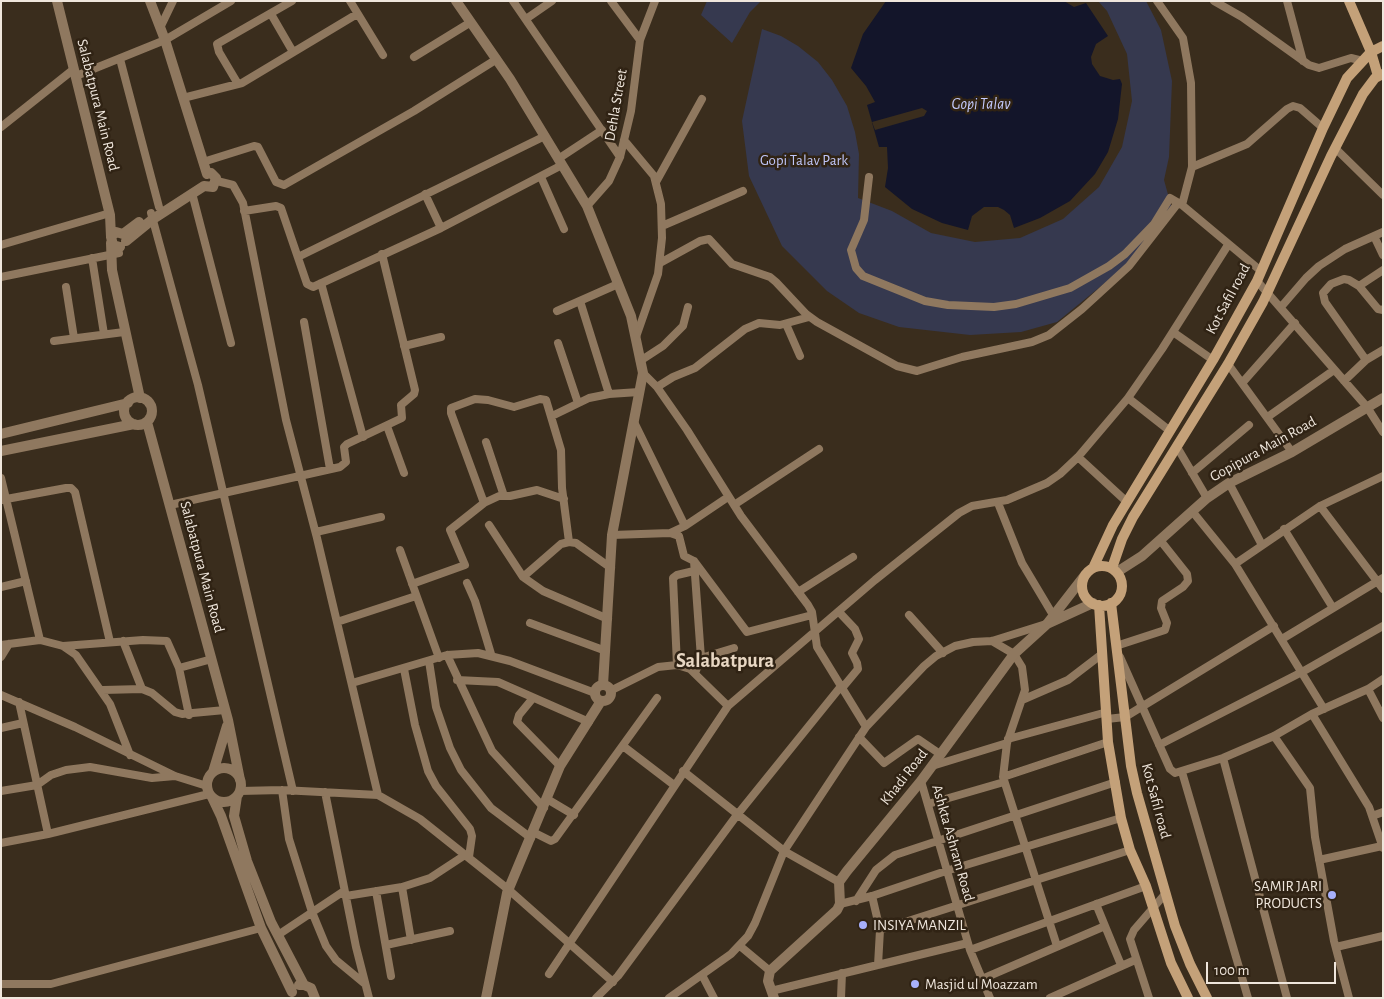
<!DOCTYPE html>
<html>
<head>
<meta charset="utf-8">
<style>
	body { margin:0 }
	#map { position:relative; width:1384px; height:999px; overflow:hidden; background:#3a2d1d; font-family:"Alegreya Sans",sans-serif }
	canvas { display:block }
	.frame { position:absolute; inset:0; border:2px solid #efe6dc; pointer-events:none }
	.scale { position:absolute; left:1206px; top:962px; width:130px; height:22px; box-sizing:border-box; border:2px solid #efe6dc; border-top:0; padding-left:6px; font-size:15px; line-height:18px; white-space:nowrap; color:#efe6dc; -webkit-text-stroke:4px #302314; paint-order:stroke }
</style>
</head>
<body>
<div id="map">
<canvas width="1384" height="999"></canvas>
<div class="frame"></div>
<div class="scale">100 m</div>
</div>
<script>
const ctx = document.querySelector('canvas').getContext('2d');
ctx.lineJoin = 'round';
function fillPath(path, color) {
  ctx.fillStyle = color;
  ctx.fill(path, 'evenodd');
}
function toPath(rows) {
  const path = new Path2D();
  for (const r of rows) {
    if (r.length === 3) {
      path.moveTo(r[0] + r[2], r[1]);
      path.arc(r[0], r[1], r[2], 0, 2 * Math.PI);
      continue;
    }
    path.moveTo(r[0], r[1]);
    for (let i = 2; i < r.length; i += 2) path.lineTo(r[i], r[i + 1]);
  }
  return path;
}
function trace(path, color, width, dash) {
  ctx.strokeStyle = color;
  ctx.lineWidth = width;
  ctx.lineCap = dash ? 'butt' : 'round';
  ctx.setLineDash(dash || []);
  ctx.stroke(path);
}
function drawText(font, color, halo, rows, align = 'center') {
  ctx.font = font + ' "Alegreya Sans",sans-serif';
  ctx.lineWidth = 5;
  ctx.setLineDash([]);
  ctx.textBaseline = 'middle';
  ctx.strokeStyle = halo;
  ctx.fillStyle = color;
  for (const [text, x, y, turn = 0] of rows) {
    ctx.save();
    ctx.translate(x, y);
    ctx.rotate((+turn || 0) * Math.PI / 180);
    ctx.textAlign = isNaN(turn) ? turn : align;
    if (halo) ctx.strokeText(text, 0, 0);
    ctx.fillText(text, 0, 0);
    ctx.restore();
  }
}
fillPath(toPath([
	[707,1,761,1,750,12,732,43,701,15],
	[1098,1,1146,1,1161,30,1172,81,1169,157,1164,180,1172,209,1122,269,1057,322,1021,332,970,335,899,327,859,313,827,291,782,246,749,176,742,121,762,29,781,36,798,46,818,62,832,80,847,106,855,132,859,154,858,198,892,211,931,233,975,242,1020,238,1063,219,1099,187,1122,147,1132,101,1127,54,1107,11]
]), '#36394f');
fillPath(toPath([
	[886,1,1064,1,1074,7,1086,3,1108,36,1096,44,1091,57,1092,64,1100,76,1113,80,1120,79,1122,84,1118,119,1108,152,1095,174,1070,201,1040,218,1014,228,1010,215,1004,210,998,207,984,207,972,216,968,230,942,223,912,209,885,187,888,168,887,147,879,147,867,105,875,102,866,86,851,68,863,34]
]), '#13152a');
fillPath(toPath([
	[922,108,927,111,924,116,875,130,872,122]
]), '#3a2d1d');
trace(toPath([
	[350,1,383,55],
	[513,1,620,157],
	[611,1,640,40],
	[1157,1,1183,38,1191,83,1192,167,1182,205],
	[1214,1,1242,17,1309,65,1319,68,1351,58,1363,61],
	[1287,1,1303,61],
	[271,14,293,52],
	[526,19,552,1],
	[160,28,173,1],
	[414,57,471,22],
	[120,59,159,207],
	[76,76,165,40,231,1],
	[238,84,219,52,217,44,292,1],
	[183,98,242,83,357,14],
	[1,127,74,69],
	[624,140,654,176,661,204,662,238,658,274,636,337],
	[1335,148,1383,195],
	[558,159,602,130],
	[203,162,254,146,258,147,276,182,284,185,414,111,497,59],
	[1192,167,1247,144,1287,109,1293,106,1300,108,1323,128],
	[541,177,564,229],
	[869,177,864,220,851,250,856,268,863,276,925,301,948,305,994,307,1016,304,1070,288,1109,266,1125,254,1154,224,1170,198,1182,205,1261,271],
	[217,181,233,185,243,203,286,420,317,538,378,795],
	[656,182,702,99],
	[192,193,231,343],
	[425,194,441,228],
	[587,206,609,181,620,157,631,111,640,40,655,1],
	[244,211,276,206,281,208,307,284,313,287,441,228,562,165],
	[151,213,198,385,293,791],
	[662,226,743,191],
	[1374,236,1383,255],
	[1,245,110,213],
	[298,257,545,136],
	[92,258,104,334],
	[660,263,700,241,709,239,732,264,770,277,776,282,806,314,817,322,897,366,917,371,962,357,1032,342,1049,335,1082,309,1129,266,1178,203],
	[1,277,119,253],
	[1257,281,1367,407,1383,432],
	[321,283,363,437],
	[1359,286,1383,270],
	[66,287,74,338],
	[580,301,609,394],
	[1281,307,1306,278,1319,266,1345,249,1383,232],
	[557,311,618,284],
	[304,322,330,469],
	[786,324,800,356],
	[1173,332,1213,360],
	[54,341,124,332],
	[558,343,578,403],
	[404,346,441,337],
	[1366,360,1325,302,1323,293,1331,284,1344,279,1349,280,1359,286,1378,309,1383,310],
	[640,361,663,346,683,326,688,307],
	[1228,364,1292,452],
	[643,373,657,387,687,430,741,516,808,605,812,612,817,647,866,727,924,666,936,656,955,646,973,642,992,641,1046,624],
	[1344,381,1366,360,1383,350],
	[1243,382,1295,323],
	[657,387,673,377,695,368,745,329,759,323,780,325,809,317],
	[1128,398,1170,431],
	[552,416,589,398,609,394,639,392],
	[1269,416,1334,370],
	[634,422,685,526],
	[387,426,404,473],
	[486,442,504,496],
	[1177,447,1207,498],
	[1078,457,1127,502],
	[1192,473,1249,425],
	[1,478,40,640],
	[1229,483,1262,545],
	[1,500,66,488,71,488,75,492,110,642],
	[484,503,451,413,451,408,475,399,488,400,514,407,540,399,546,400,561,450,562,488,569,542],
	[998,503,1022,563,1053,615],
	[170,505,340,467,346,462,344,447,347,444,402,418,401,405,414,394,415,390,382,254],
	[734,505,819,449],
	[1320,506,1383,589],
	[1192,511,1235,564,1324,709],
	[489,525,523,577,543,591,608,619],
	[1284,529,1333,608],
	[316,532,381,517],
	[670,533,679,536,684,556,694,561,747,632,812,615],
	[612,535,670,533,685,526,728,497],
	[400,550,439,658],
	[694,561,701,658,695,673],
	[1235,564,1320,506,1383,476],
	[523,577,561,544,569,542,576,543,611,568],
	[467,583,475,601,491,654],
	[412,584,465,565,450,530,484,503,499,496,510,496,537,490,564,499],
	[1,587,26,581],
	[798,592,853,557],
	[839,612,855,629,859,639,852,653,857,663,858,669,843,687],
	[909,615,943,653],
	[337,622,416,596],
	[530,623,606,651],
	[1282,639,1383,578],
	[123,641,142,689],
	[992,641,1014,654,1022,667,1025,690,1007,743,1003,777,1057,946],
	[1,645,40,640,63,646,76,655,110,704,130,755],
	[63,646,143,640,167,641,179,668,189,715],
	[1116,646,1165,630,1167,623,1161,608,1162,601,1183,587,1188,581,1187,574,1160,540],
	[447,655,492,751,544,808],
	[1,657,9,644],
	[1120,657,1170,769,1175,773,1223,758,1274,736,1312,714,1368,689,1383,679],
	[701,658,734,648],
	[429,661,436,707,450,748,461,770,491,808,531,838],
	[677,665,673,578,677,575,694,571],
	[179,668,212,659],
	[404,669,415,725,428,771,436,786,470,829,472,836,469,857],
	[457,680,498,682,589,722],
	[352,683,447,655,478,653,510,661,595,693],
	[1368,689,1383,718],
	[103,690,142,689,152,693,175,712,182,714,225,710],
	[610,691,658,667,677,665,690,669,728,706],
	[1,695,75,727,175,776,207,786],
	[533,698,519,715,517,722,560,766],
	[1022,700,1068,680,1102,654],
	[19,702,48,834],
	[1312,714,1369,807,1383,848],
	[1107,719,1125,717,1274,626],
	[1,728,23,723],
	[1274,736,1310,788,1315,837,1334,941,1349,998],
	[859,737,884,763,918,739,940,754],
	[1008,739,1107,712],
	[1159,745,1302,672,1383,626],
	[623,746,674,785],
	[1223,758,1287,998],
	[932,766,1007,743],
	[683,771,784,851,839,882],
	[1182,772,1248,998],
	[1003,777,1108,742],
	[921,781,970,950,990,998],
	[282,790,289,839,312,912,326,946,336,960,365,984],
	[1,791,37,785,51,775,66,770,90,767,152,778,175,776],
	[240,791,282,790,378,795,420,819,509,890,613,982],
	[325,792,356,947,369,998],
	[547,799,574,815],
	[928,804,1004,782],
	[1372,816,1383,812],
	[533,832,551,841,555,839,657,698],
	[1,843,48,834,209,794],
	[1319,860,1382,846],
	[402,887,411,940],
	[376,891,391,976],
	[346,896,402,887,430,878,465,855],
	[872,896,880,930,878,965],
	[856,901,876,870,895,855,1116,782],
	[840,904,872,896,946,871,1121,818],
	[1096,904,1121,965],
	[880,930,1130,850],
	[278,935,344,891],
	[386,945,450,931],
	[740,946,770,971],
	[1336,947,1383,936],
	[970,950,1146,886],
	[549,974,728,706,875,580,959,513,972,506,1007,500,1047,483,1060,474,1078,457,1128,398,1162,349,1228,245],
	[702,975,714,998],
	[982,979,1105,926],
	[1,984,51,984,261,928],
	[771,991,968,943],
	[596,998,618,976,737,815,842,685],
	[669,998,731,954,748,936,755,923,784,851,866,727],
	[841,998,842,973],
	[1050,998,1135,960],
	[1149,998,1130,939,1134,930,1166,893]
]), '#8f785f', 8);
trace(toPath([
	[57,1,110,215,111,237],
	[150,1,165,40,207,174],
	[456,1,510,79,587,206,631,316,643,373,612,535,603,685],
	[126,241,153,219,204,186,213,187,216,178,211,173,207,174],
	[111,243,112,270,140,398],
	[120,247,113,245,111,237,116,232,123,234,139,222],
	[138,411,14],
	[147,422,228,720,240,780],
	[1,434,128,403],
	[1,451,134,424],
	[1117,572,1142,556,1207,498,1229,483,1292,452,1383,398],
	[1047,624,1093,603],
	[603,693,8],
	[224,785,17],
	[213,772,227,726],
	[237,796,234,816,247,861,271,922,304,985],
	[212,797,221,816,261,928,292,992],
	[299,985,304,985,311,988,315,998],
	[486,998,507,893,560,766,601,701],
	[774,998,768,981,770,971,837,910,840,904,839,882,847,871,921,781,1014,654,1047,624,1085,575]
]), '#8f785f', 10);
trace(toPath([
	[1349,1,1371,52,1378,76],
	[1102,586,20],
	[1093,568,1113,525,1213,360,1257,281,1323,128,1347,78,1371,52,1383,46],
	[1112,568,1122,539,1133,517,1228,364,1263,302,1331,156,1363,94,1375,78,1383,74],
	[1111,603,1131,766,1137,793,1175,926,1190,964,1207,998],
	[1099,605,1108,742,1121,818,1130,850,1146,886,1171,963,1188,998]
]), '#c4a179', 10);
for (const [x, y, r, color] of [
	[1332,895,5,"#a7b0fc"],
	[863,925,5,"#a7b0fc"],
	[915,984,5,"#a7b0fc"]
]) {
  const dot = new Path2D();
  dot.arc(x, y, r, 0, 2 * Math.PI);
  ctx.fillStyle = color;
  ctx.fill(dot);
  trace(dot, '#302314', 2);
}
drawText('15px', '#efe6dc', '#302314', [
	["Salabatpura Main Road",98,105,76],
	["Dehla Street",616,105,-80],
	["Kot Safil road",1228,299,-62],
	["Gopipura Main Road",1263,449,-29],
	["Salabatpura Main Road",202,567,75],
	["Khadi Road",904,777,-52],
	["Kot Safil road",1156,801,75],
	["Ashkta Ashram Road",953,843,74]
]);
drawText('15px', '#bfc6f9', '#302314', [
	["Gopi Talav Park",804,160]
]);
drawText('15px', '#efe6dc', '#302314', [
	["SAMIR JARI",1322,886,"right"],
	["PRODUCTS",1322,903,"right"],
	["INSIYA MANZIL",873,925],
	["Masjid ul Moazzam",925,984]
], 'left');
drawText('italic 16px', '#c4cbfe', '#302314', [
	["Gopi Talav",981,104]
]);
drawText('bold 20px', '#e8d7c3', '#302314', [
	["Salabatpura",725,661]
]);
</script>
</body>
</html>
